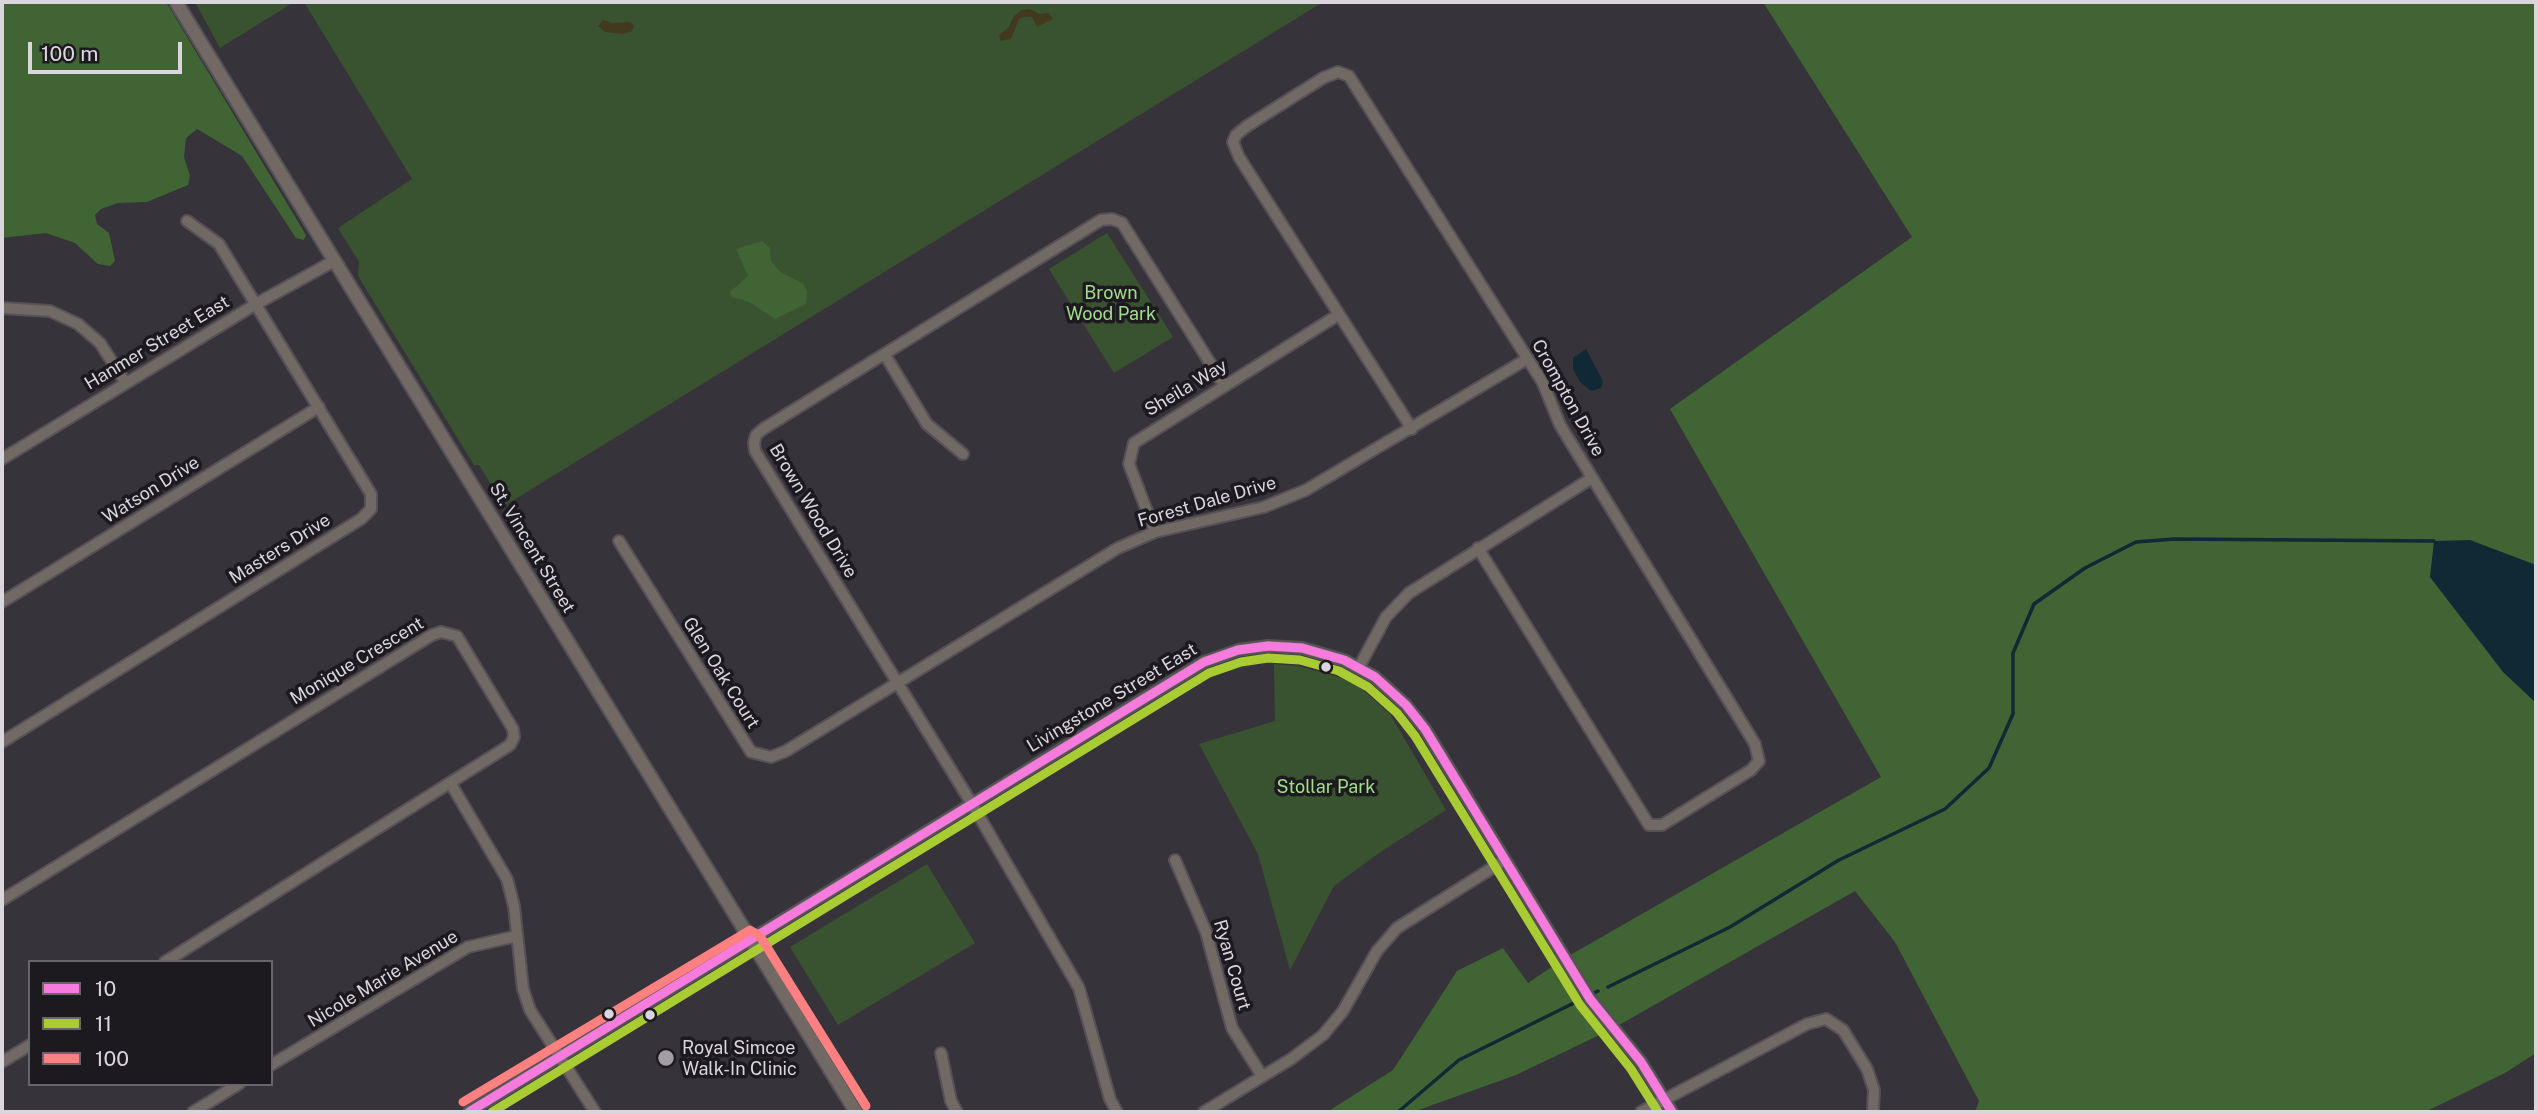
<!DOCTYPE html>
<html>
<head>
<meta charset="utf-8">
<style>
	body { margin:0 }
	#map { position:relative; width:2538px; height:1114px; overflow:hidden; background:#37333a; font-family:"Public Sans",sans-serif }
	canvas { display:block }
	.frame { position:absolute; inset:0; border:4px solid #dbd6de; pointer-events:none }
	.legend { position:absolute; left:28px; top:960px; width:245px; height:126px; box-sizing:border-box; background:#1d1a1f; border:2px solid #69656b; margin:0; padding:9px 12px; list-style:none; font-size:21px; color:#dbd6de }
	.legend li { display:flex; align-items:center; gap:14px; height:35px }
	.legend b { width:35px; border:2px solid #69656b }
	.scale { position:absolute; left:28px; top:42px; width:154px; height:32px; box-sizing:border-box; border:4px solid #dbd6de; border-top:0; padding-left:9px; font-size:21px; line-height:24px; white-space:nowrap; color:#dbd6de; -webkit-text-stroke:5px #1d1a1f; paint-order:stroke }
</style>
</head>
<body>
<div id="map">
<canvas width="2538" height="1114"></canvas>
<div class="frame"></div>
<ul class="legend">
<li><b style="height:9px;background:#f77bdd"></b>10</li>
<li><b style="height:9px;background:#ac3"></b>11</li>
<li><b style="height:9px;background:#ff8080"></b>100</li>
</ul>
<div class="scale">100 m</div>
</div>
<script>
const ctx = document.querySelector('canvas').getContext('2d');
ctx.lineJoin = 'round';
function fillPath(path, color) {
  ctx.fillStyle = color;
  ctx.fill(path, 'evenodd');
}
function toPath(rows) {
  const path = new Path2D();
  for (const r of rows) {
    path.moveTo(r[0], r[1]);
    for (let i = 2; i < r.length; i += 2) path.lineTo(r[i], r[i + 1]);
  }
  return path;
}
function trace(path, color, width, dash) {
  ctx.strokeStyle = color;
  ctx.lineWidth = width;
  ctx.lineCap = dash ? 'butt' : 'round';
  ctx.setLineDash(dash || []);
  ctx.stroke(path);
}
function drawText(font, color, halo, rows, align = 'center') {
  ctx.font = font + ' "Public Sans",sans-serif';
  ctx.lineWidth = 7;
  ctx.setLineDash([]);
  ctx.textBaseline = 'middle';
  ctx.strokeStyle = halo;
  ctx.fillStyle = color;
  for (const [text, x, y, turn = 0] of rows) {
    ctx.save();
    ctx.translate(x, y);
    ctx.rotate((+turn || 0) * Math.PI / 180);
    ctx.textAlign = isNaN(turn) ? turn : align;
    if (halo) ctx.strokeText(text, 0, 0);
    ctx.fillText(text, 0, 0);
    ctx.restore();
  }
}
fillPath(toPath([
	[195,2,294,2,220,48],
	[304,2,1323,2,504,506,479,465,474,465,358,276,359,262,338,228,412,179],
	[1107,233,1173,337,1114,373,1049,269],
	[1274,664,1298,666,1353,681,1390,714,1446,810,1379,853,1334,886,1290,970,1258,854,1199,744,1275,721],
	[927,864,975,943,838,1025,790,947]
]), '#395330');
fillPath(toPath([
	[2,2,166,2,306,235,304,240,296,238,242,156,197,129,186,138,184,157,190,176,188,185,147,202,118,203,101,209,95,215,97,224,109,233,115,261,110,266,98,264,75,243,46,233,2,238],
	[1763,2,2536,2,2536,1053,2505,1073,2425,1112,1975,1112,1979,1101,1895,942,1855,891,1612,1029,1516,1075,1413,1112,1327,1112,1393,1070,1457,971,1503,948,1528,983,1565,958,1881,777,1670,409,1912,237],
	[762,241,770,248,771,261,780,272,804,284,807,292,806,304,775,319,749,302,732,297,730,292,748,276,736,249]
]), '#416434');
fillPath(toPath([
	[1030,9,1039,14,1049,13,1053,19,1037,27,1032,17,1024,17,1019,19,1011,39,1001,41,999,35,1009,27,1013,17,1021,10],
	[603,20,612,23,630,22,634,26,632,31,624,34,605,32,598,26]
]), '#413a1f');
fillPath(toPath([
	[1586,349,1603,381,1601,388,1591,391,1580,382,1573,369,1573,358],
	[2470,540,2536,565,2536,703,2503,672,2430,577,2434,541]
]), '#102934');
trace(toPath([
	[1608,987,1730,927,1839,860,1945,809,1989,768,2013,714,2013,653,2034,604,2085,568,2136,542,2174,539,2434,541],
	[1398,1112,1459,1060,1598,991]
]), '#102934', 3.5);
const minor = toPath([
	[2,308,50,311,78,324,100,343,125,382],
	[885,355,927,424,963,454],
	[1412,429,1239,157,1233,142,1236,135,1247,126,1323,78,1338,72,1349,76,1543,383,1560,425,1755,744,1759,761,1751,770,1662,825,1649,825,1478,548],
	[2,459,256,304,334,261],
	[1155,532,1129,464,1134,443,1338,315],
	[619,541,751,752,771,757,786,751,1118,548,1155,532,1264,507,1306,490,1527,359],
	[2,602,319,407],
	[1359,667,1386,617,1409,593,1592,478],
	[2,742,361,519,371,509,371,494,219,244,187,221],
	[451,784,507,879,514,906,523,989,530,1010,595,1112],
	[1175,860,1206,932,1232,1028,1262,1076],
	[2,900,432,635,441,632,457,636,513,729,514,737,510,745,165,962],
	[941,1053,951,1101,957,1112],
	[2,1062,30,1045],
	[271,1065,468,947,517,936],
	[193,1112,239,1084],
	[469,1112,1204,662,1238,650,1268,646,1302,648,1344,660,1375,677,1406,705,1425,729,1590,999,1641,1062,1672,1112],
	[1117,1112,1110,1099,1079,988,972,804,755,451,754,443,756,435,763,429,1101,220,1112,219,1122,223,1224,385],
	[1204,1112,1291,1059,1323,1035,1343,1011,1377,951,1397,928,1505,860],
	[1641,1112,1807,1024,1826,1019,1843,1030,1867,1069,1874,1090,1873,1112]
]);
const major = toPath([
	[176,2,856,1112]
]);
trace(minor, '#555157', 14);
trace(major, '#555157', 16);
trace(minor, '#716964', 10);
trace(major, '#726965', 12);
trace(toPath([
	[469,1112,1204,662,1238,650,1268,646,1302,648,1344,660,1375,677,1406,705,1425,729,1590,999,1641,1062,1672,1112]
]), '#f77bdd', 9);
trace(toPath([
	[492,1112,1209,673,1241,662,1268,658,1300,660,1339,671,1368,687,1397,713,1415,736,1580,1005,1631,1069,1658,1112]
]), '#ac3', 9);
trace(toPath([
	[463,1102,750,930,760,936,866,1106]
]), '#ff8080', 9);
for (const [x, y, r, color] of [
	[1326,667,6,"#dbd6de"],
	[609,1014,6,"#dbd6de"],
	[650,1015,6,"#dbd6de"],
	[666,1058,9,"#a29da5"]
]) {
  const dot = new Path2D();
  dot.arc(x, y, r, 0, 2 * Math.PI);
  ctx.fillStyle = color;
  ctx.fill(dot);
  trace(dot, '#1d1a1f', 2.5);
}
drawText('18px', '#a1de8b', '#1d1a1f', [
	["Brown",1111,293],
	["Wood Park",1111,314],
	["Stollar Park",1326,787]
]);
drawText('18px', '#dbd6de', '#1d1a1f', [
	["Hanmer Street East",157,343,-31],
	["Sheila Way",1186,388,-31],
	["Crompton Drive",1568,398,61],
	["Watson Drive",151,490,-32],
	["Forest Dale Drive",1207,502,-16],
	["Brown Wood Drive",813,511,59],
	["St. Vincent Street",532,548,59],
	["Masters Drive",280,549,-32],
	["Monique Crescent",357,661,-31],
	["Glen Oak Court",721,673,58],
	["Livingstone Street East",1112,698,-31],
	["Ryan Court",1232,965,74],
	["Nicole Marie Avenue",383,979,-31]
]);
drawText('18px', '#dbd6de', '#1d1a1f', [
	["Royal Simcoe",682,1048],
	["Walk-In Clinic",682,1069]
], 'left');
</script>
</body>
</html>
